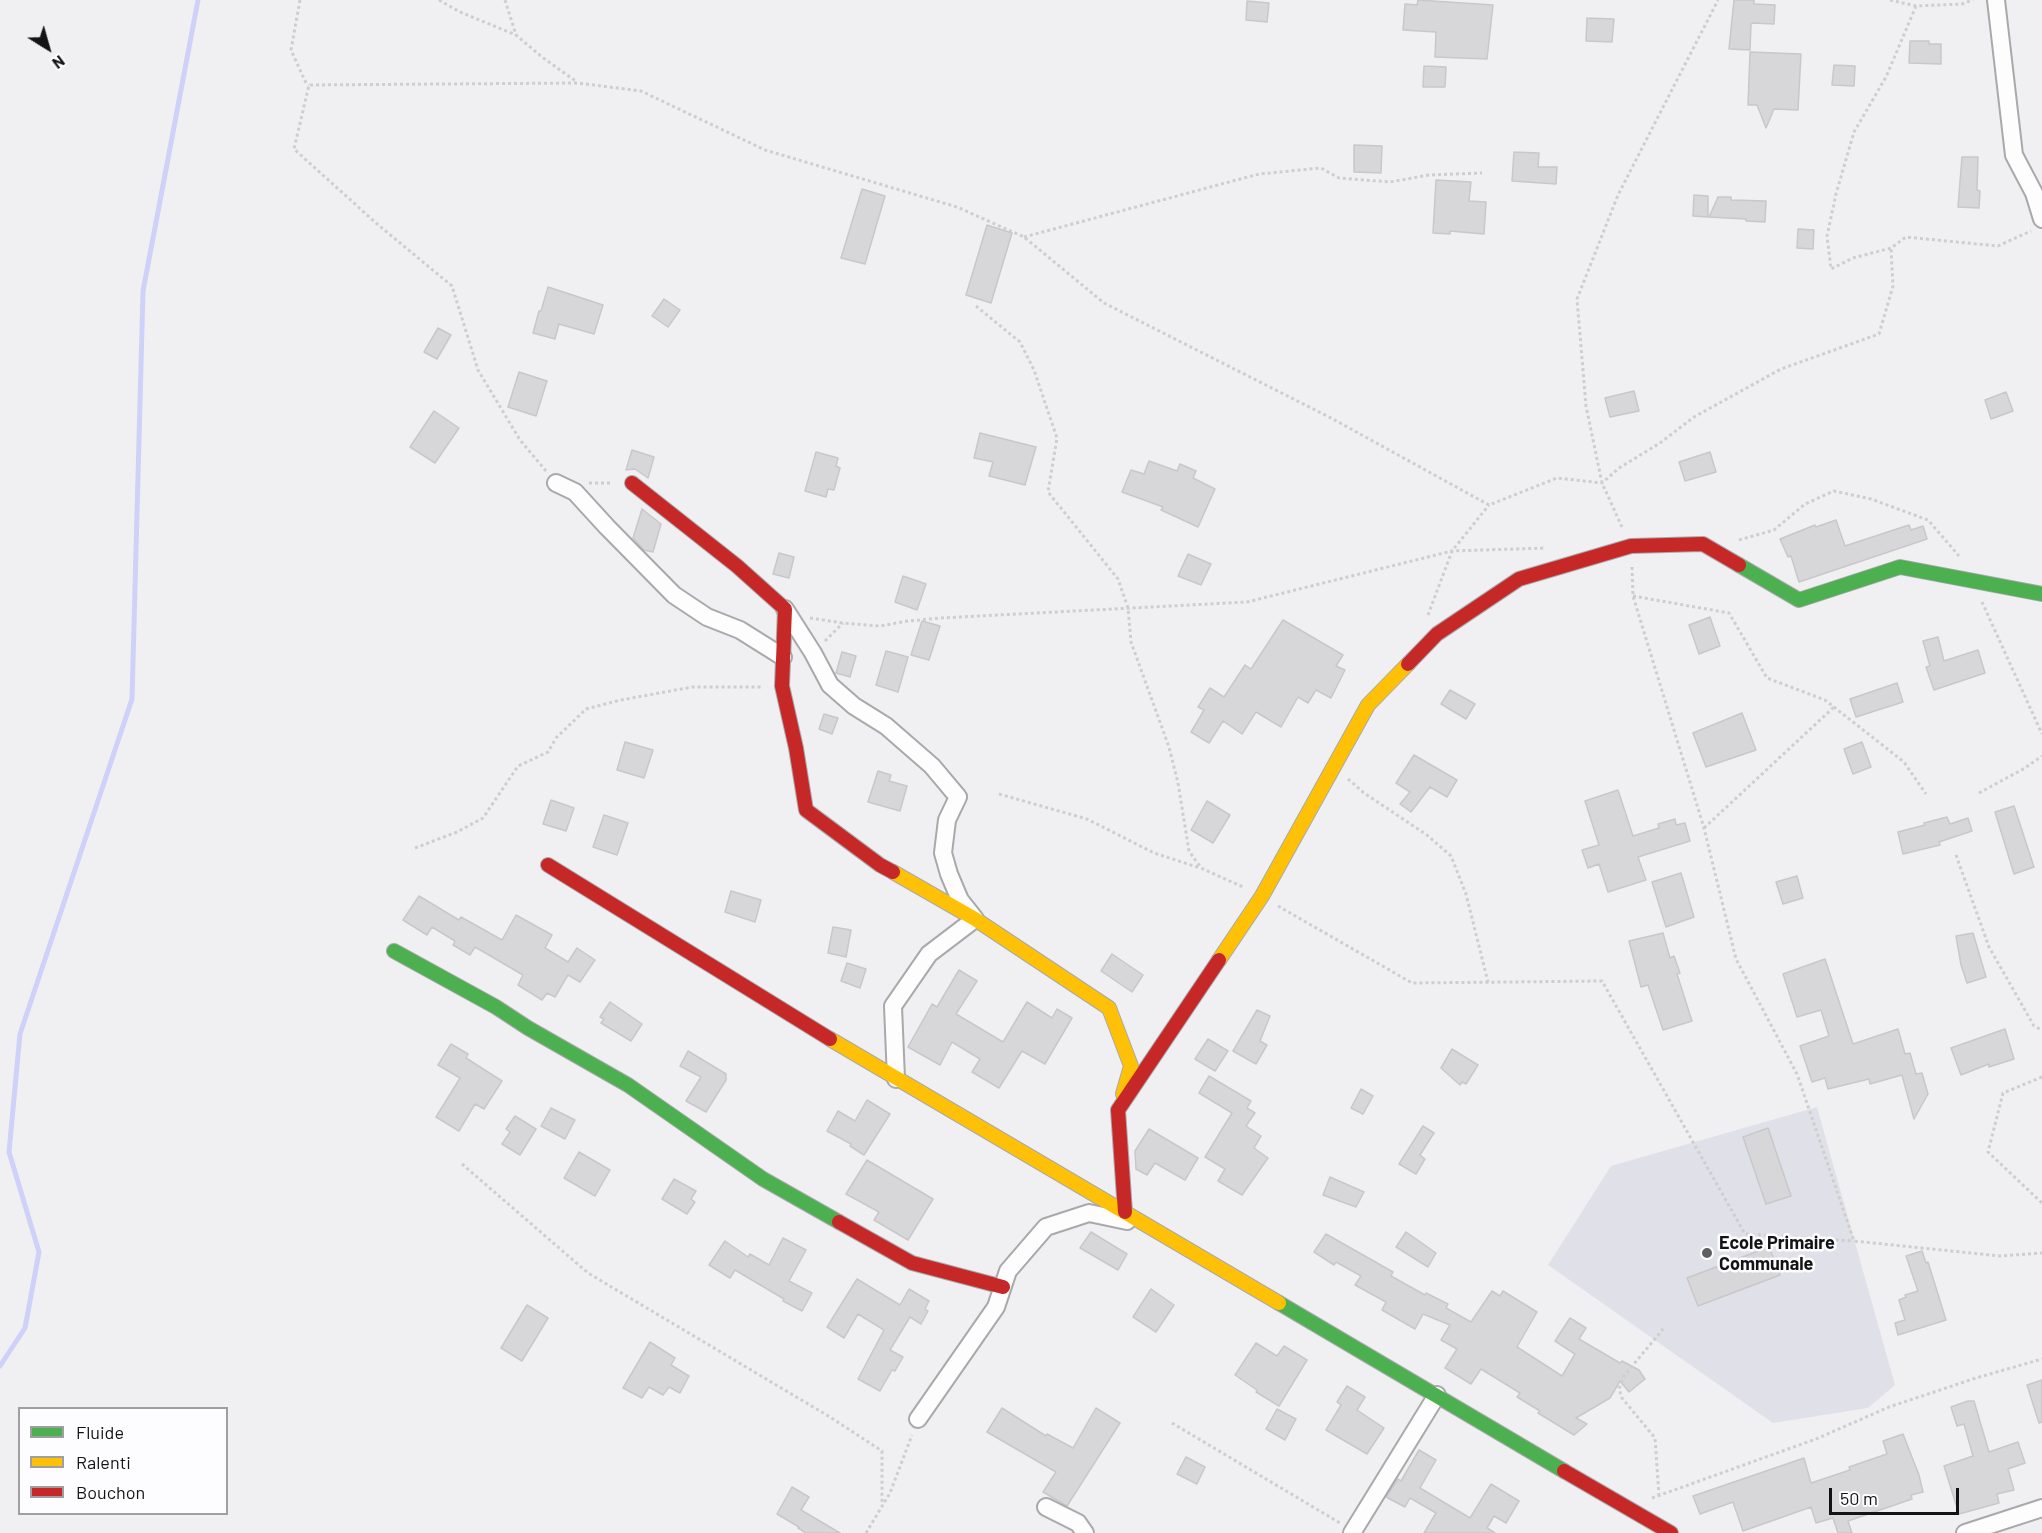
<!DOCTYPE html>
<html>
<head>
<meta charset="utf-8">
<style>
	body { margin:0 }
	#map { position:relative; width:2042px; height:1533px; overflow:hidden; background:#f0f0f3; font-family:Barlow,sans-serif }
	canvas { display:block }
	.legend { position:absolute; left:18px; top:1407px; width:210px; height:108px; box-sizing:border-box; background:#fdfdff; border:2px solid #9f9fa1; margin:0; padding:8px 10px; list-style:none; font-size:18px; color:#131315 }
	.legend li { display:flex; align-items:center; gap:12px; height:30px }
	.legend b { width:30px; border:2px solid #9f9fa1 }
	.north { position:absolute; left:18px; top:18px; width:60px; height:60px; -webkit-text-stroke:4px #fdfdff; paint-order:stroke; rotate:143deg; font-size:16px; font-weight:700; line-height:24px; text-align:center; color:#131315 }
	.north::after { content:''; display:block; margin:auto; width:21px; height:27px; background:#131315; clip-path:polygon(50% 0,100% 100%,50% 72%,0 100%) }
	.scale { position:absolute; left:1829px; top:1488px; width:130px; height:27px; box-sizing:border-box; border:3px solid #131315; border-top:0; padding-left:8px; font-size:18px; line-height:21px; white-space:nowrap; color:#131315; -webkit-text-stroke:4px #fdfdff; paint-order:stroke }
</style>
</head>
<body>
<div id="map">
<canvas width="2042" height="1533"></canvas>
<ul class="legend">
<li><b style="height:8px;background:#4caf50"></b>Fluide</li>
<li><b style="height:8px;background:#ffc107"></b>Ralenti</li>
<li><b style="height:8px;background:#c62828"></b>Bouchon</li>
</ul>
<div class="north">N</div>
<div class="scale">50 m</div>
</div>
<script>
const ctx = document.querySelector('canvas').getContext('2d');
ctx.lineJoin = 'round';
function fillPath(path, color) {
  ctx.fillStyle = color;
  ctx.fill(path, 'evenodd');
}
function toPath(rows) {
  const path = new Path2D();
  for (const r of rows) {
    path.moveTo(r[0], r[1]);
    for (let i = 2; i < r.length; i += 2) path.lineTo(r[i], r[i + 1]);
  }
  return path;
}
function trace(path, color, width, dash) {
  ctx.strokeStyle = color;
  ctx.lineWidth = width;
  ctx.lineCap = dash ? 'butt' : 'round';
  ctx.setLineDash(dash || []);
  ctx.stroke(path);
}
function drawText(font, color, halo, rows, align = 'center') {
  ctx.font = font + ' Barlow,sans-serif';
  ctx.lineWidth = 5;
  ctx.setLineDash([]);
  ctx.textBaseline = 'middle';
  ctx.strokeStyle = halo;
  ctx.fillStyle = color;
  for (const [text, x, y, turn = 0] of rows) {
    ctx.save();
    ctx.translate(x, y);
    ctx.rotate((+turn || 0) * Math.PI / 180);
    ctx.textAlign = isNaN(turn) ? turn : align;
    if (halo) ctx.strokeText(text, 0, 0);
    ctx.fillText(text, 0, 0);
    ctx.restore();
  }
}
fillPath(toPath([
	[1817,1107,1895,1385,1868,1408,1773,1423,1548,1265,1611,1166]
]), '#e0e0e8');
trace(toPath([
	[0,1366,25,1328,39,1252,9,1152,20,1034,132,699,143,291,198,0]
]), '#d0d1f8', 5);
const building = toPath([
	[1418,0,1493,5,1487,59,1435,57,1436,32,1403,30,1405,4,1417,5,1418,0],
	[1734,0,1754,0,1754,4,1775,5,1774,24,1753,23,1751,24,1750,50,1729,49,1734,0],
	[1247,1,1269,3,1267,22,1246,20,1247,1],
	[1587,18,1614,19,1612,42,1586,41,1587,18],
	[1910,41,1929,41,1929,44,1941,44,1941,64,1909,63,1910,41],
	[1750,52,1801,54,1798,110,1774,109,1766,128,1757,105,1748,105,1750,52],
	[1834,65,1855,66,1854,86,1832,85,1834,65],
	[1424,66,1446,67,1445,87,1423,87,1424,66],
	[1354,145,1382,146,1381,173,1354,172,1354,145],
	[1514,152,1539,153,1538,167,1557,167,1556,184,1512,181,1514,152],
	[1962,157,1978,157,1977,190,1980,191,1979,208,1958,207,1962,157],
	[1436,180,1471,182,1469,201,1486,202,1484,234,1450,231,1450,234,1433,233,1436,180],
	[862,189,885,196,865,264,841,258,862,189],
	[1694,195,1708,196,1708,217,1693,216,1694,195],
	[1718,197,1731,197,1731,200,1766,201,1765,222,1746,221,1746,219,1709,217,1718,197],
	[987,225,1012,233,991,303,966,295,987,225],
	[1798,229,1814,230,1813,249,1797,248,1798,229],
	[548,287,603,305,594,334,559,324,555,339,533,333,539,311,541,311,548,287],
	[664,299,680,310,668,327,652,316,664,299],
	[438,328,451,335,437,359,424,352,438,328],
	[519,372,547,381,536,416,508,407,519,372],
	[1634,391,1639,411,1610,417,1605,398,1634,391],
	[2006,392,2013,411,1991,419,1985,400,2006,392],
	[434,411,459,428,435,463,410,447,434,411],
	[980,433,1036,447,1025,485,989,476,993,462,974,458,980,433],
	[632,450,654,457,648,478,635,469,626,470,632,450],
	[816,452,838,458,836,466,840,468,834,490,828,489,826,497,805,491,816,452],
	[1710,452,1716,472,1685,481,1679,462,1710,452],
	[1149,461,1177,471,1180,464,1196,471,1193,478,1215,489,1198,527,1161,510,1163,507,1122,492,1131,470,1144,474,1149,461],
	[642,509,661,524,653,552,644,550,633,538,642,509],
	[1836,520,1845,546,1909,525,1911,530,1923,526,1927,539,1799,582,1791,556,1788,557,1780,539,1815,525,1816,527,1836,520],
	[779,553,794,557,789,578,773,574,779,553],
	[1188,554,1211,564,1201,585,1178,576,1188,554],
	[903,576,926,584,917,610,895,602,903,576],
	[1710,617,1720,646,1699,654,1689,625,1710,617],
	[1283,620,1343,655,1336,666,1345,670,1331,698,1316,690,1308,703,1298,697,1281,727,1256,712,1242,734,1223,721,1209,743,1191,732,1204,710,1198,707,1210,688,1224,697,1245,665,1251,669,1283,620],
	[922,621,940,626,929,660,911,655,922,621],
	[1938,637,1944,661,1978,650,1985,673,1934,690,1926,667,1930,666,1923,641,1938,637],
	[886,651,908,657,898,692,876,685,886,651],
	[842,652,856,656,850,677,836,673,842,652],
	[1897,683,1903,702,1856,717,1850,699,1897,683],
	[1450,690,1475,704,1466,719,1441,704,1450,690],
	[1742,713,1756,750,1706,767,1693,733,1742,713],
	[824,714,838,718,832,734,819,729,824,714],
	[625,742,653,750,644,778,617,770,625,742],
	[1862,742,1871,767,1853,774,1844,749,1862,742],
	[1414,755,1457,780,1447,797,1430,787,1411,812,1400,804,1410,792,1396,783,1414,755],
	[878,771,891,775,889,781,907,786,900,811,868,802,878,771],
	[1618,790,1633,836,1659,828,1658,824,1675,819,1676,825,1685,823,1690,841,1638,857,1646,880,1608,892,1599,864,1588,868,1582,850,1599,845,1585,801,1618,790],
	[551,800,574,808,566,831,543,824,551,800],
	[1207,801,1230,815,1213,843,1191,830,1207,801],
	[2014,806,2034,867,2014,874,1995,812,2014,806],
	[604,815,628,823,617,855,593,847,604,815],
	[1947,817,1950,824,1968,818,1972,831,1939,842,1940,845,1903,854,1898,832,1925,825,1924,823,1947,817],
	[1681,873,1694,917,1666,927,1652,882,1681,873],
	[1797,876,1803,898,1783,904,1776,882,1797,876],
	[731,891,761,900,755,922,725,912,731,891],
	[419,896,459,920,461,917,502,940,516,915,552,935,545,948,568,962,577,948,595,960,580,982,568,975,555,997,547,993,542,1000,518,985,523,975,482,951,475,947,470,955,453,945,455,941,432,927,427,935,403,920,419,896],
	[833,927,851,930,846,957,828,953,833,927],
	[1663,933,1670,958,1674,956,1680,973,1677,974,1692,1021,1663,1030,1648,985,1641,987,1629,941,1663,933],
	[1973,933,1986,977,1967,983,1961,965,1956,936,1973,933],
	[1112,954,1143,975,1132,992,1101,971,1112,954],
	[1825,959,1853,1044,1898,1029,1905,1054,1910,1053,1916,1074,1922,1073,1928,1094,1914,1119,1902,1075,1870,1084,1869,1079,1828,1089,1825,1078,1812,1082,1800,1046,1829,1036,1821,1010,1797,1017,1783,974,1825,959],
	[847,963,866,969,860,988,841,981,847,963],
	[959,970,977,981,956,1014,1003,1042,1027,1002,1052,1018,1057,1009,1072,1018,1045,1064,1022,1051,999,1088,972,1072,980,1059,952,1042,940,1065,908,1047,932,1004,937,1007,959,970],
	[610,1002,642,1024,631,1041,601,1023,604,1019,600,1017,610,1002],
	[1257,1010,1270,1016,1260,1041,1267,1045,1256,1064,1233,1051,1257,1010],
	[2005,1029,2014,1059,1989,1067,1989,1064,1961,1075,1951,1048,2005,1029],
	[1208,1039,1228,1051,1215,1071,1195,1059,1208,1039],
	[451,1044,468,1054,466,1058,502,1081,484,1109,475,1104,459,1131,436,1117,460,1078,438,1065,451,1044],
	[1452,1049,1478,1065,1466,1084,1462,1082,1460,1085,1441,1068,1452,1049],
	[688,1051,726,1074,726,1080,706,1112,686,1101,701,1077,680,1066,688,1051],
	[1209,1076,1251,1101,1247,1108,1255,1113,1246,1126,1261,1136,1254,1148,1268,1158,1242,1195,1218,1181,1225,1169,1205,1157,1232,1113,1199,1093,1209,1076],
	[1361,1089,1373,1096,1363,1114,1351,1108,1361,1089],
	[867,1100,890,1114,864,1155,850,1146,851,1144,827,1131,838,1111,855,1121,867,1100],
	[551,1108,575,1120,565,1139,541,1126,551,1108],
	[515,1116,536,1129,520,1155,502,1144,510,1132,506,1129,515,1116],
	[1423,1126,1434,1133,1420,1155,1425,1159,1416,1174,1399,1164,1423,1126],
	[1768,1128,1791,1196,1766,1204,1743,1137,1768,1128],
	[1149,1129,1198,1158,1185,1180,1155,1163,1147,1175,1136,1169,1135,1151,1149,1129],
	[579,1152,610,1170,595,1196,564,1178,579,1152],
	[867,1160,933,1199,908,1240,874,1220,879,1212,846,1194,867,1160],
	[1330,1177,1364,1192,1356,1207,1323,1195,1330,1177],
	[674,1179,696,1191,691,1199,695,1202,687,1214,662,1199,674,1179],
	[1091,1232,1127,1254,1118,1270,1080,1248,1091,1232],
	[1406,1232,1436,1253,1428,1267,1396,1247,1406,1232],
	[1326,1234,1393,1272,1391,1276,1425,1295,1426,1293,1448,1304,1446,1308,1471,1322,1492,1291,1500,1296,1503,1291,1537,1312,1517,1347,1562,1376,1575,1354,1555,1341,1570,1318,1586,1328,1579,1339,1620,1363,1622,1361,1639,1370,1645,1379,1629,1392,1620,1381,1610,1398,1576,1418,1587,1424,1574,1435,1538,1413,1540,1411,1517,1397,1520,1393,1481,1369,1471,1384,1445,1368,1457,1349,1441,1340,1450,1325,1423,1314,1415,1329,1382,1310,1386,1302,1355,1285,1361,1276,1336,1262,1334,1265,1314,1252,1326,1234],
	[783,1238,806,1250,789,1281,812,1293,802,1311,783,1301,784,1299,735,1270,730,1278,709,1265,725,1241,748,1257,750,1254,769,1265,783,1238],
	[1769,1247,1780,1275,1698,1306,1687,1278,1769,1247],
	[1922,1251,1926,1263,1928,1262,1946,1320,1898,1335,1895,1323,1905,1320,1899,1300,1906,1297,1905,1295,1918,1291,1906,1256,1922,1251],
	[857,1279,900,1305,909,1289,929,1301,925,1309,928,1311,921,1324,910,1317,890,1350,903,1357,895,1371,892,1370,880,1391,858,1379,884,1330,858,1314,844,1338,827,1327,857,1279],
	[1151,1289,1174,1305,1156,1332,1133,1317,1151,1289],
	[527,1305,548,1318,522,1361,501,1348,527,1305],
	[650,1342,675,1358,671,1365,689,1376,680,1393,669,1387,663,1395,649,1387,642,1398,623,1388,650,1342],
	[1256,1343,1277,1356,1284,1346,1307,1360,1279,1406,1256,1392,1257,1390,1235,1375,1256,1343],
	[2042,1380,2042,1422,2039,1423,2027,1385,2042,1380],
	[1347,1386,1365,1397,1357,1410,1384,1428,1367,1454,1326,1430,1341,1405,1337,1402,1347,1386],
	[1968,1401,1974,1401,1989,1452,2018,1442,2025,1463,2008,1469,2014,1490,1997,1494,1999,1503,1959,1514,1944,1466,1973,1456,1964,1424,1957,1426,1951,1407,1968,1401],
	[1002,1408,1046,1436,1047,1434,1073,1448,1096,1408,1120,1423,1067,1506,1043,1492,1056,1472,987,1432,1002,1408],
	[1277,1409,1296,1419,1285,1440,1266,1429,1277,1409],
	[1903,1434,1919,1475,1923,1492,1911,1495,1912,1499,1848,1521,1852,1533,1838,1533,1833,1518,1816,1523,1811,1507,1743,1531,1733,1502,1700,1514,1693,1496,1804,1458,1811,1483,1850,1470,1849,1467,1887,1454,1883,1441,1903,1434],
	[1419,1450,1436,1460,1420,1488,1470,1518,1491,1484,1519,1501,1506,1523,1494,1516,1487,1528,1495,1533,1424,1533,1436,1513,1410,1498,1405,1507,1386,1497,1398,1479,1401,1481,1419,1450],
	[1186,1457,1205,1467,1197,1484,1177,1474,1186,1457],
	[792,1487,809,1497,801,1510,840,1533,806,1533,798,1528,799,1527,777,1514,792,1487]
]);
fillPath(building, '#d7d7d9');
trace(building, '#c8c8ca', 1.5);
const street = toPath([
	[1996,0,2014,155,2034,193,2042,219],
	[556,483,575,492,607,527,674,595,707,617,740,630,783,657],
	[785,609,813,653,830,685,854,706,886,726,932,766,958,797,947,820,943,853,949,874,960,900,975,919,929,954,893,1006,896,1079],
	[918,1419,996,1307,1008,1271,1046,1227,1089,1213,1127,1221],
	[1046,1507,1078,1523,1085,1533],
	[1352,1533,1437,1395],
	[1965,1533,2042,1508]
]);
const fast = toPath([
	[1739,565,1799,600,1900,567,2042,594],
	[394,951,496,1007,528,1028,628,1085,763,1179,839,1222],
	[1279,1303,1564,1471]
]);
const slow = toPath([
	[893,872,975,919,1109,1008,1131,1066,1123,1094],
	[1219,960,1262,896,1368,705,1408,664],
	[830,1039,1279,1303]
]);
const jam = toPath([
	[632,483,737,566,785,609,782,686,796,748,806,810,880,865,893,872],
	[1408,664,1437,634,1519,579,1631,546,1703,544,1739,565],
	[548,865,830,1039],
	[1125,1212,1118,1110,1219,960],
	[839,1222,912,1263,1003,1287],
	[1564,1471,1671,1533]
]);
trace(street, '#a9a9ac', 20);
trace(fast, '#a9a9ac', 16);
trace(slow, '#a9a9ac', 16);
trace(jam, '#a9a9ac', 16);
trace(toPath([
	[300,0,291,50,306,83,309,85],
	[439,0,460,12,516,35],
	[505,0,516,35,542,57,577,82],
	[1890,0,1916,6,1962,4,1973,0],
	[1916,6,1886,77,1854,132,1836,194,1827,236,1831,269,1853,258,1891,248,1906,237,1998,246,2031,231],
	[1024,237,1259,174,1321,168,1339,178,1390,182,1429,175,1482,173],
	[976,306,1020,342,1034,370,1057,438,1048,492,1118,579,1128,608,1131,642,1169,747,1178,783,1189,851,1201,868,1243,887],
	[546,471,520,440,478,370,452,286,376,223,294,149,309,85,578,83,641,91,765,150,957,207,1024,237,1104,303,1331,418,1489,505,1557,478,1602,483,1619,468,1660,443,1694,417,1781,369,1879,334,1893,286,1891,248],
	[589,483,612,483],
	[1622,527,1602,483,1586,406,1577,299,1618,195,1718,0],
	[1739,540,1774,530,1805,504,1834,491,1871,499,1928,520,1959,556],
	[1632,567,1633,596,1704,828,1736,959,1797,1074,1854,1241,2000,1256,2042,1253],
	[1633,596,1729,613,1767,678,1825,700,1904,762,1926,794],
	[1982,602,2042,734],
	[1428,615,1452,551,1489,505],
	[810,618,843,623,880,626,908,621,941,618,1247,602,1452,551,1546,548],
	[825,641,843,623],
	[1348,779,1364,793,1427,835,1451,856,1466,894,1488,982],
	[1979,793,2025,768,2042,756],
	[999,794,1087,819,1154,853,1200,868],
	[1704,828,1834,707],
	[415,848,457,832,483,818,518,766,548,752,556,738,586,709,621,700,692,687,763,687],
	[1956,855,1989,947,2034,1026,2042,1030],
	[1278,906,1412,983,1602,981,1745,1234,1854,1241],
	[2042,1077,2003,1093,1988,1152,2042,1203],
	[462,1164,588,1273,830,1417,882,1451,882,1505],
	[1172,1423,1340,1523],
	[1659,1496,1655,1438,1622,1398,1619,1389,1623,1377,1664,1328],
	[1652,1498,1816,1439,1889,1407,1976,1378,2042,1359],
	[866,1533,890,1493,912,1435]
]), '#cececf', 3, [3, 3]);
trace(street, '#fdfdfd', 16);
trace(fast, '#4caf50', 14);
trace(slow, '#ffc107', 14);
trace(jam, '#c62828', 14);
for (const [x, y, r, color] of [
	[1707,1253,6,"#606063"]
]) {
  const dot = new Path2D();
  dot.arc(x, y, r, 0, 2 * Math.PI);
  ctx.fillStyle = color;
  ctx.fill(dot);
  trace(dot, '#fdfdff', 2);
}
drawText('bold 18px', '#131315', '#fdfdff', [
	["Ecole Primaire",1719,1243],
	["Communale",1719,1264]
], 'left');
</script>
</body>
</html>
